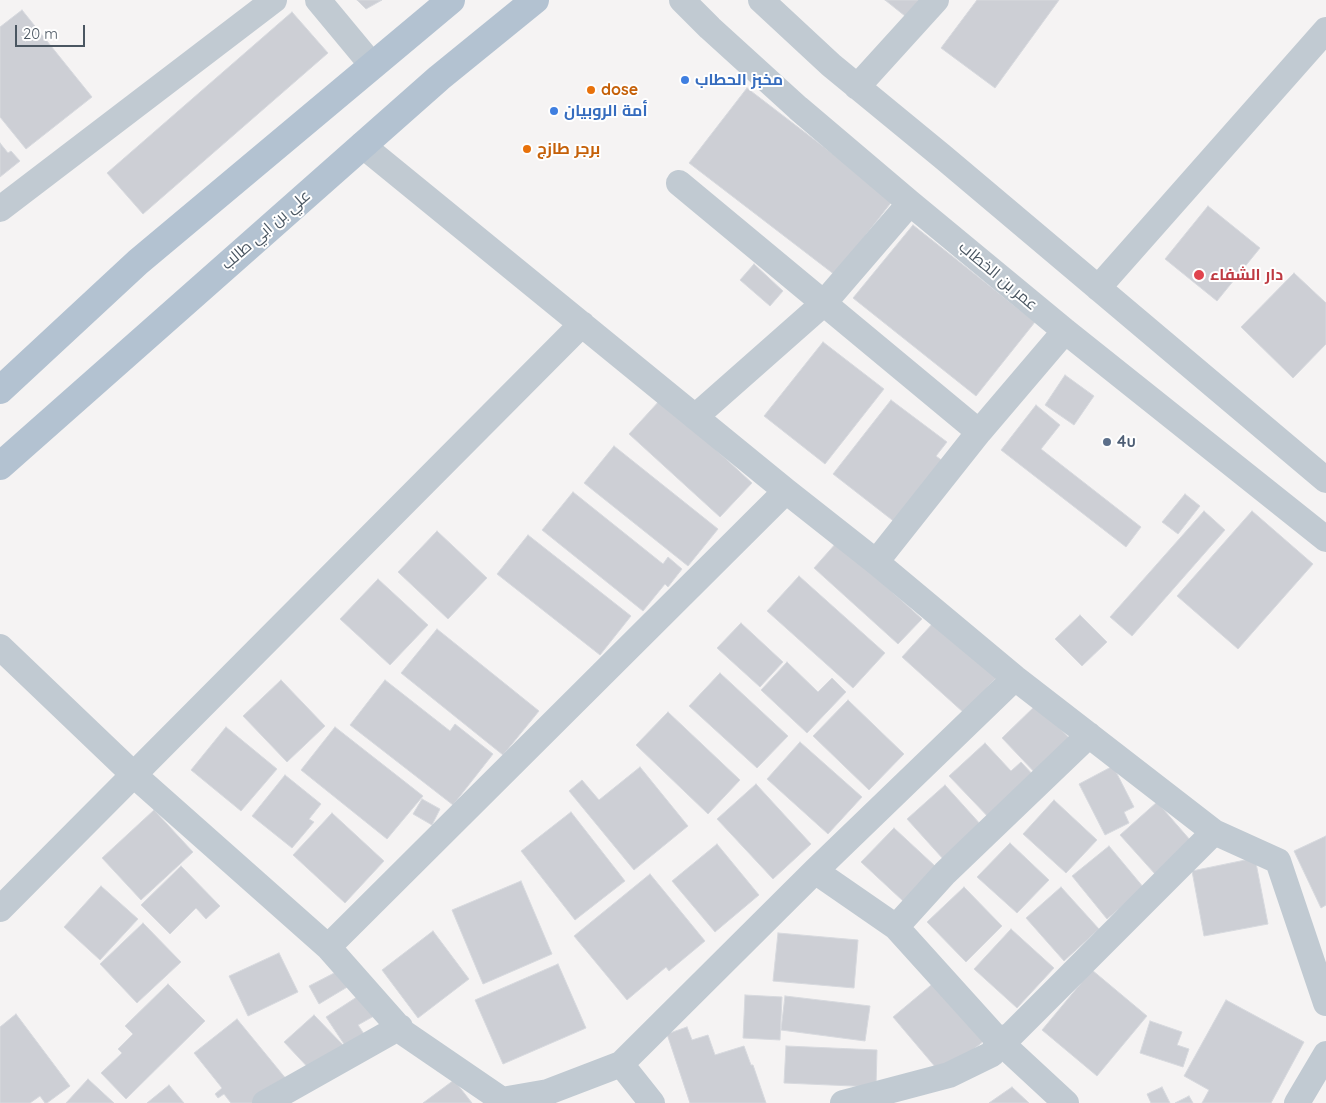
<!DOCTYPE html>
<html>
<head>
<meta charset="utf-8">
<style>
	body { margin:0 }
	#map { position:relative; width:1326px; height:1103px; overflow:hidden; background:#f5f3f3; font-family:Quicksand,sans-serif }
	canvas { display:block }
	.scale { position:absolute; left:15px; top:25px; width:70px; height:22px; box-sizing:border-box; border:2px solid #4a5661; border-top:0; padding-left:6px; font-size:15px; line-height:18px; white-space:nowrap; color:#4a5661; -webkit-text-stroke:4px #fff; paint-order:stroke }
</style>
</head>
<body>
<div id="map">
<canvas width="1326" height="1103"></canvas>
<div class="scale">20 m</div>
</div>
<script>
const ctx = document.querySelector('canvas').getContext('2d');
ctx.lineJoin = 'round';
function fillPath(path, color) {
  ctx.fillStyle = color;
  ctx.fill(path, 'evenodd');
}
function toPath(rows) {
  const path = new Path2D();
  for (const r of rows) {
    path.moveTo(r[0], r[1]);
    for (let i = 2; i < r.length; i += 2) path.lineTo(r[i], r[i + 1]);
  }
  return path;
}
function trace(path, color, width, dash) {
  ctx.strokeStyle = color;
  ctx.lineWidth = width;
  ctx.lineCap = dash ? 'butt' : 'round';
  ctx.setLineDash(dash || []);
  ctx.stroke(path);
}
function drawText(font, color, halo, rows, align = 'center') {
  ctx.font = font + ' Quicksand,Cairo,sans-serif';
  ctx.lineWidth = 4;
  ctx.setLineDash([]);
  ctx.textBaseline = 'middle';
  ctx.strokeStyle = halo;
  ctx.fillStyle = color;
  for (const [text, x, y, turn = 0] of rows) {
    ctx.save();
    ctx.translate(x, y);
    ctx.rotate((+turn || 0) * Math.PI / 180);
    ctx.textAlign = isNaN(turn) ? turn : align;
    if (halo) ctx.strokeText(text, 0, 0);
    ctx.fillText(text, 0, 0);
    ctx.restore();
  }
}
const building = toPath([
	[357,0,382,0,366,9,357,0],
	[885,0,926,0,910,20,885,0],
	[977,0,1059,0,995,88,941,48,977,0],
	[22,10,92,97,26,149,0,117,0,27,22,10],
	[292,12,328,53,143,214,107,173,292,12],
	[747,88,893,200,835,275,689,163,747,88],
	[0,143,8,153,11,151,20,161,0,177,0,143],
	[1208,206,1260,248,1217,301,1165,259,1208,206],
	[913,225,1035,322,976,396,853,298,913,225],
	[754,264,783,291,770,306,740,280,754,264],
	[1294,273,1326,303,1326,344,1293,378,1241,327,1294,273],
	[823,342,884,389,825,464,764,416,823,342],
	[1065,375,1094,396,1074,425,1045,405,1065,375],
	[661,399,752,483,720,517,629,434,661,399],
	[891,400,947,442,936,456,944,462,896,523,833,474,891,400],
	[1036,405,1060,425,1041,449,1141,527,1126,547,1001,450,1036,405],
	[614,446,718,529,688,566,584,483,614,446],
	[573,492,663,564,668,557,682,569,668,587,665,584,643,611,542,530,573,492],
	[1185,494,1200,506,1178,534,1162,522,1185,494],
	[1204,511,1225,530,1132,636,1110,617,1204,511],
	[1252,511,1313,564,1238,649,1177,596,1252,511],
	[437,531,487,578,448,619,398,572,437,531],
	[528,535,631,616,600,655,497,574,528,535],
	[837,542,922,619,898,644,814,568,837,542],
	[799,576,885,653,853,688,767,611,799,576],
	[378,579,428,625,390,665,340,619,378,579],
	[1080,615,1107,642,1082,666,1055,639,1080,615],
	[934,622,996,678,964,713,902,657,934,622],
	[741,623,783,662,760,687,717,648,741,623],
	[437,629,539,711,503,755,401,673,437,629],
	[787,662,818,692,832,678,846,692,807,733,761,690,787,662],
	[720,673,788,736,757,768,689,706,720,673],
	[281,680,325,726,287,762,243,716,281,680],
	[385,680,450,731,455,724,493,754,453,805,350,725,385,680],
	[848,700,904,754,869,790,813,736,848,700],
	[1037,704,1074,743,1038,776,1002,738,1037,704],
	[668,712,740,780,708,814,636,745,668,712],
	[226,727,277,769,241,811,191,770,226,727],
	[335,727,423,796,387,839,301,770,335,727],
	[800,742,862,797,828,834,767,779,800,742],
	[985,743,1011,771,1021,762,1038,780,993,822,949,776,985,743],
	[1113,766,1134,807,1124,812,1129,823,1105,835,1079,784,1113,766],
	[640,767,688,826,634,870,569,791,582,780,599,800,640,767],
	[285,775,321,804,309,819,314,822,292,848,252,816,285,775],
	[756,784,811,844,773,879,717,819,756,784],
	[945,785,982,826,944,860,907,819,945,785],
	[422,799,440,809,432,825,413,814,422,799],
	[1054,800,1097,840,1066,873,1023,834,1054,800],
	[1157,802,1191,841,1155,874,1120,835,1157,802],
	[154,810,193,852,141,900,102,858,154,810],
	[571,812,625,881,575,920,521,851,571,812],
	[332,813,384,861,345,903,293,855,332,813],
	[894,828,935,866,903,901,861,862,894,828],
	[1326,836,1326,905,1321,908,1294,851,1326,836],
	[1010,843,1049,880,1017,913,977,877,1010,843],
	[717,844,759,895,715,932,672,881,717,844],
	[1109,846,1144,888,1107,919,1072,876,1109,846],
	[1255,858,1268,924,1204,936,1192,871,1255,858],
	[181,866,220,906,206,919,196,908,170,934,141,905,181,866],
	[650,874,705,941,669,971,666,967,627,1000,574,936,650,874],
	[521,881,552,954,483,984,452,910,521,881],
	[101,886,138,919,100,960,64,927,101,886],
	[964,887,1002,926,966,962,927,922,964,887],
	[1061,887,1099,929,1064,961,1026,918,1061,887],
	[143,923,181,962,137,1003,100,964,143,923],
	[1011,929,1054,968,1017,1008,974,969,1011,929],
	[433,931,469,979,418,1018,382,970,433,931],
	[778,933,858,940,854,988,773,981,778,933],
	[279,953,298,992,248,1016,229,976,279,953],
	[558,964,586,1028,503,1064,475,1000,558,964],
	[340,970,349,986,319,1004,309,986,340,970],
	[1092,970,1147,1016,1097,1076,1042,1030,1092,970],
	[936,981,985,1040,942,1075,893,1017,936,981],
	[168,984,205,1021,126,1099,101,1073,122,1053,118,1049,133,1034,125,1026,168,984],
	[360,995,374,1016,358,1025,366,1037,348,1050,326,1017,360,995],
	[745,995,782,997,780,1040,743,1038,745,995],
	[785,996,870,1006,865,1041,781,1030,785,996],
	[1226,1000,1304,1042,1271,1103,1202,1103,1209,1090,1184,1076,1226,1000],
	[16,1014,70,1086,47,1103,45,1103,40,1096,30,1103,0,1103,0,1027,16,1014],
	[314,1015,344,1046,314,1074,284,1042,314,1015],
	[237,1019,287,1080,257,1103,231,1103,224,1094,218,1098,215,1094,222,1088,194,1053,237,1019],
	[1150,1021,1182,1032,1177,1045,1189,1049,1183,1067,1140,1053,1150,1021],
	[687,1027,692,1040,708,1035,715,1055,744,1046,751,1065,753,1065,766,1103,690,1103,667,1034,687,1027],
	[786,1046,877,1050,876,1087,784,1083,786,1046],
	[88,1079,114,1103,66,1103,88,1079],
	[454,1080,472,1103,423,1103,454,1080],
	[169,1085,184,1103,147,1103,169,1085],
	[1012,1087,1029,1103,989,1103,1012,1087],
	[1162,1087,1170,1103,1151,1103,1147,1094,1162,1087],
	[1189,1096,1193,1103,1175,1103,1189,1096]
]);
fillPath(building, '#cdcfd5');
trace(building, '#d7d9de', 1);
trace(toPath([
	[318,0,372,65],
	[682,0,710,28,798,108,910,203,1065,331,1326,539],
	[761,0,831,65,943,157,1326,480],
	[857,87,936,0],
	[362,145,786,491,876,562,1015,678,1214,832,1278,861,1326,1003],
	[679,183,979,432],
	[0,209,274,0],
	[1098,288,1326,30],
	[695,417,823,304,910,203],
	[876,562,979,432,1065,331],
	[0,647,134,775,328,947,404,1033,502,1100,548,1092,621,1064,815,871,1015,678],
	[815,871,896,927,999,1041,1066,1103],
	[0,909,582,324],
	[896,927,945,873,1089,735],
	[328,947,786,491],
	[621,1064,652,1103],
	[265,1103,400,1027],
	[843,1103,949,1075,992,1054,999,1041,1011,1035,1214,832],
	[1297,1103,1326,1054]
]), '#c1cad2', 26);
trace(toPath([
	[0,390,138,262,451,0],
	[0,466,439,78,535,0]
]), '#b3c2d1', 28);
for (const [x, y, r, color] of [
	[685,80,5,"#3f7fe0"],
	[591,90,5,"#e8710a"],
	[554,111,5,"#3f7fe0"],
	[527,149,5,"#e8710a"],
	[1199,275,6,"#e0444e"],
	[1107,442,5,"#5c6f8a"]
]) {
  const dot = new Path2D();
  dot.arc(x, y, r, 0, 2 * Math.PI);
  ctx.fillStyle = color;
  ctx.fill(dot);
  trace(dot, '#fff', 2);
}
drawText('bold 16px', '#366cbe', '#fff', [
	["مخبز الحطاب",695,80],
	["أمة الروبيان",564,111]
], 'left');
drawText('bold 16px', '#c56008', '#fff', [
	["dose",601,90],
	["برجر طازج",537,149]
], 'left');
drawText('16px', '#4a5661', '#fff', [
	["علي بن ابي طالب",266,230,-41],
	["عمر بن الخطاب",998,276,40]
]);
drawText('bold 16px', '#be3a42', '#fff', [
	["دار الشفاء",1210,275]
], 'left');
drawText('bold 16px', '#4e5e75', '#fff', [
	["4u",1117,442]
], 'left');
</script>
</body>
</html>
